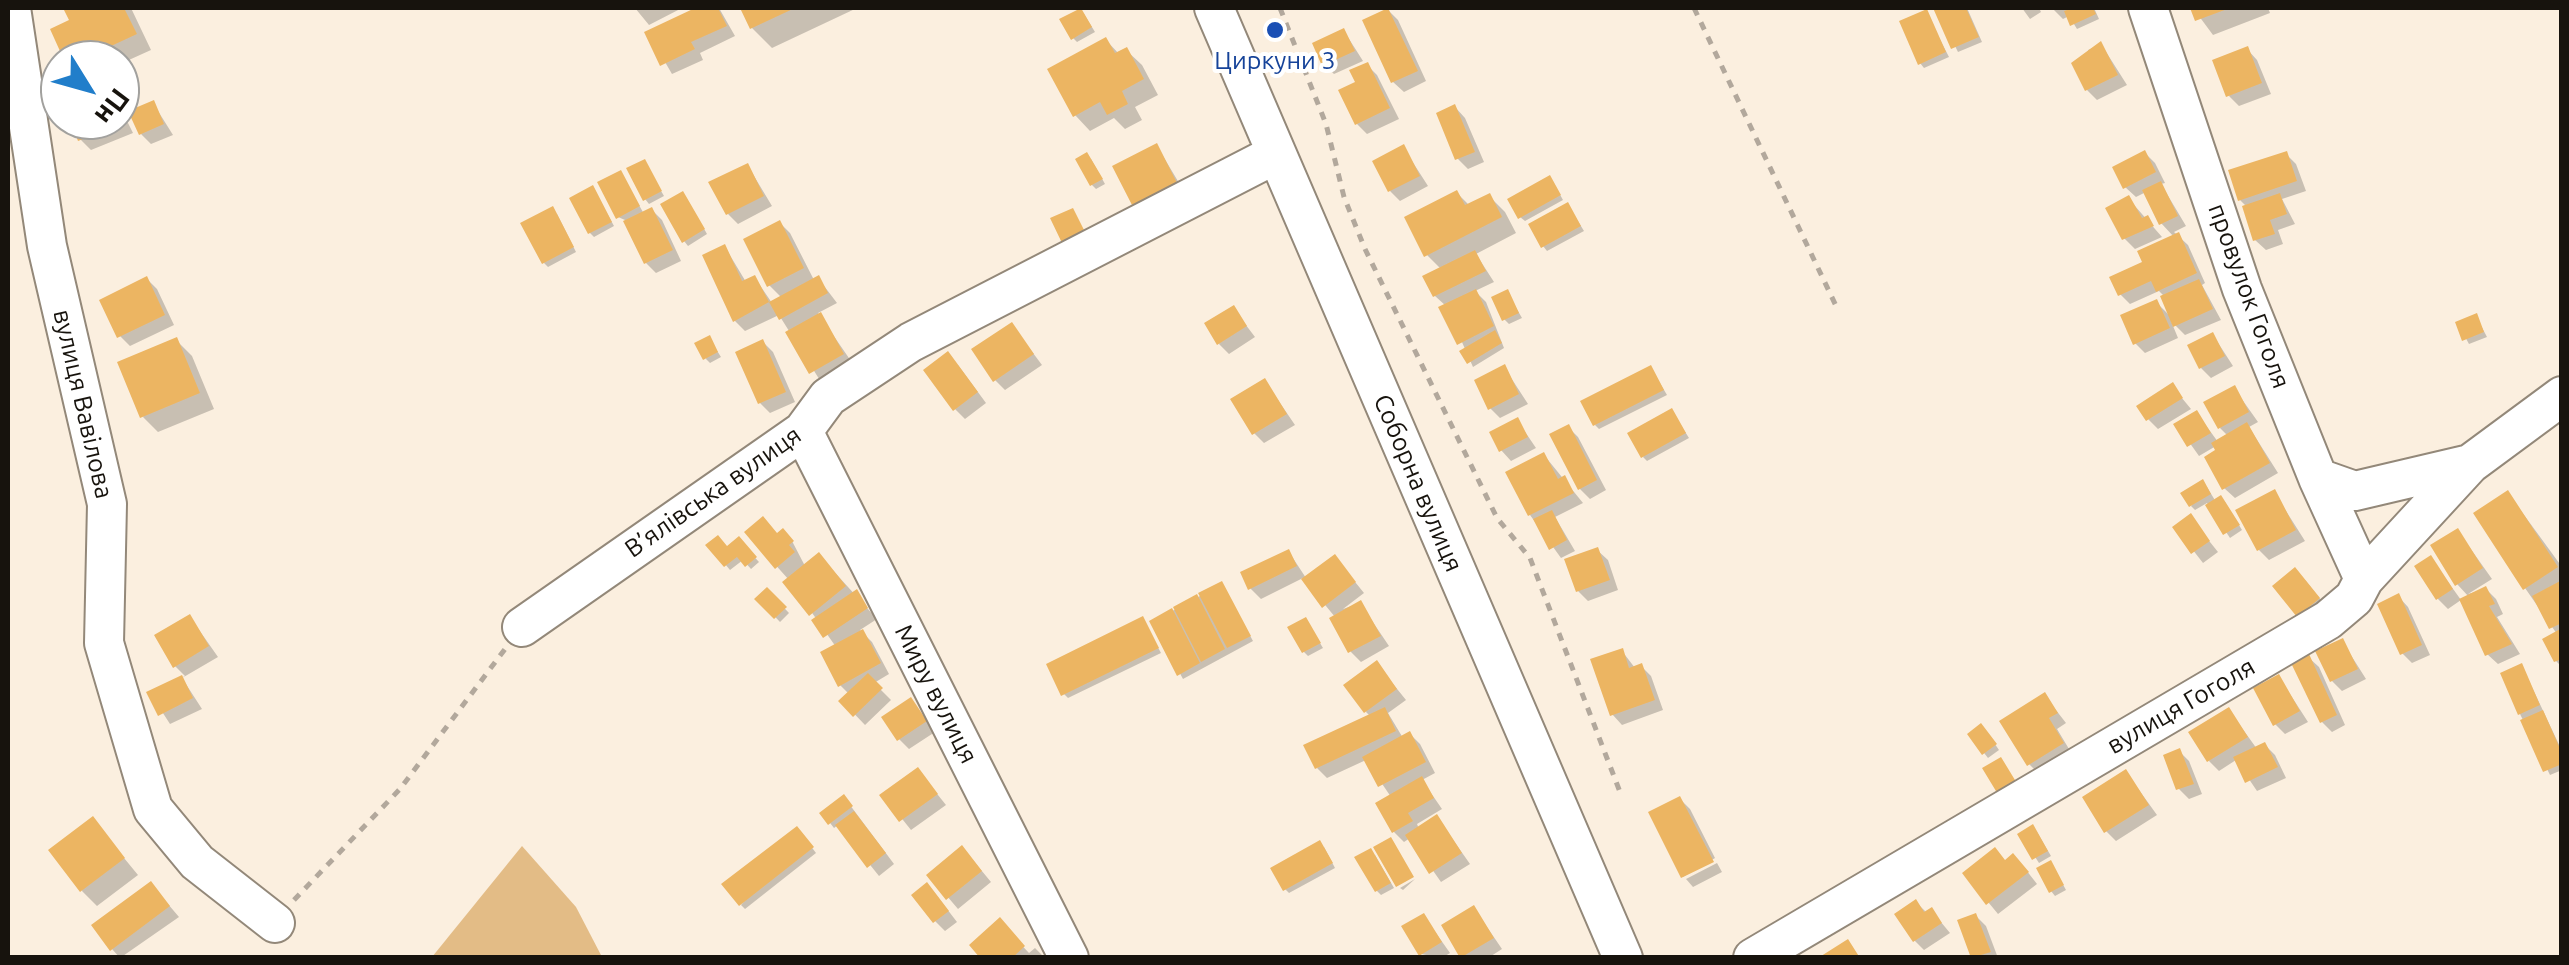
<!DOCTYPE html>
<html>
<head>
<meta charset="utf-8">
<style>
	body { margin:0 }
	#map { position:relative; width:2569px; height:965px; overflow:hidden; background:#fbefdf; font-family:Ubuntu,sans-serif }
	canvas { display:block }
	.frame { position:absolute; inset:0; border:10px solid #17130d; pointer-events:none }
	.north { position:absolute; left:40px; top:40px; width:100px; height:100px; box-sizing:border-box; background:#fff; border:2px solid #a2a19e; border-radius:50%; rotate:127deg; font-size:28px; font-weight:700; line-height:40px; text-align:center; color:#17130d }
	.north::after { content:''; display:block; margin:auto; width:35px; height:45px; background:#217eca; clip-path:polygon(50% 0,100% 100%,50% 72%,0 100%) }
</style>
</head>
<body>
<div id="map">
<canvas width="2569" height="965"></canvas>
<div class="frame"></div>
<div class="north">Пн</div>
</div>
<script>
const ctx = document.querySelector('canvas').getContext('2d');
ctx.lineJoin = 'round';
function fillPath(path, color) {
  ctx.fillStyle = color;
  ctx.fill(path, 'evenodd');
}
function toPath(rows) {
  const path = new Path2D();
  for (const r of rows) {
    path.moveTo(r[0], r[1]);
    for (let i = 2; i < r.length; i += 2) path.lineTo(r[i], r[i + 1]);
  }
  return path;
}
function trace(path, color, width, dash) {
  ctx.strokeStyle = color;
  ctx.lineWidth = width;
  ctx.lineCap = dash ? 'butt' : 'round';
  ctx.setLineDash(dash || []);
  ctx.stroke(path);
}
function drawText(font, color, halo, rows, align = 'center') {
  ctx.font = font + ' Ubuntu,sans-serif';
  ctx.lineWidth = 8;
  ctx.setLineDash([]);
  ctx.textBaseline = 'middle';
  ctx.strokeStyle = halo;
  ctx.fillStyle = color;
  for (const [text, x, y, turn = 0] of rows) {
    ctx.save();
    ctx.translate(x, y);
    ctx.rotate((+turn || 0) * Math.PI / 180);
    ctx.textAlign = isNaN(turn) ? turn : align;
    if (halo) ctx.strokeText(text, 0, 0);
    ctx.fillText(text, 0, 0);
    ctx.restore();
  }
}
fillPath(toPath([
	[522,846,576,907,602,957,432,957]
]), '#e3bc86');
fillPath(toPath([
	[66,8,131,8,151,50,120,64,120,60,67,60,72,22],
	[635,8,682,8,649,25],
	[701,8,719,8,735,36,700,53,703,60,672,74,648,33],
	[742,8,857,8,772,48,752,28],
	[1936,8,1967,8,1982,42,1958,52],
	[2022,8,2039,8,2041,12,2030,19],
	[2052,8,2094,8,2099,19,2077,29,2069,16,2063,19],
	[2193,8,2268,8,2270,13,2213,35],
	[1388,10,1398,20,1426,81,1404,92,1393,82],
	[1926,12,1949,57,1924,68,1920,63],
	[1084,14,1095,32,1077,42,1073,38],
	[1344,31,1363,61,1334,74,1324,64],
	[1106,40,1119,54,1126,50,1142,65,1158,95,1135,107,1142,120,1125,129,1114,118,1090,131,1075,115],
	[2101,44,2127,85,2097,100,2087,90,2088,50],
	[2247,49,2257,60,2271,94,2239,106,2229,96],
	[1367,65,1377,75,1399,119,1367,134,1357,124,1358,84],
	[153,103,173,135,151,144,141,134],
	[120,107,133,133,91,150,81,140,73,120,120,120],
	[1455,107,1465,118,1484,162,1468,169,1458,159,1439,114],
	[1157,146,1185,193,1144,214,1134,204],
	[1403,147,1428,186,1400,201,1390,191],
	[2145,153,2155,163,2165,183,2161,184,2186,226,2174,232,2188,245,2205,283,2202,285,2221,320,2185,335,2171,321,2178,338,2145,353,2135,343,2156,302,2171,317,2165,297,2159,291,2130,304,2120,294,2174,237,2161,223,2146,192,2136,197,2125,187],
	[2286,154,2296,164,2306,191,2282,199,2295,224,2278,230,2283,244,2266,250,2255,240,2247,207,2240,200],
	[1091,159,1105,184,1096,189,1092,185],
	[644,162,664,196,649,204,645,199],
	[748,166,772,206,738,224,728,214],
	[621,173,644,214,652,210,662,220,681,261,656,273,646,263,625,220,618,217],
	[1553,182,1563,200,1525,221,1520,217],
	[596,193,614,226,594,237,590,233],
	[1457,193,1470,206,1489,196,1505,212,1516,233,1476,254,1494,282,1475,291,1486,302,1504,348,1473,367,1446,306,1435,296,1441,269,1427,255],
	[2128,198,2162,237,2135,249,2124,238],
	[687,199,707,234,688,246,684,241],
	[1568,205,1584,231,1547,251,1543,246],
	[557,214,576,252,548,267,544,263],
	[780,223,790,233,814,280,818,278,837,303,818,313,853,364,821,382,779,315,745,331,735,321,706,256,725,247,746,282,755,278,772,303,782,298,769,285],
	[147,279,157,289,174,325,130,346,120,336],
	[1507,292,1522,318,1509,324,1504,319],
	[1233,308,1255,337,1229,354,1219,344],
	[2476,316,2487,337,2469,344,2458,324],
	[1012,325,1042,365,1005,390,995,380],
	[2213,335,2233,366,2211,378,2201,368],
	[709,338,721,357,710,363,706,359],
	[176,340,192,356,214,409,158,432,143,417],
	[763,342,773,352,795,402,770,413,760,403],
	[958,365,986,403,965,419,955,409],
	[1504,367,1528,404,1500,418,1490,408],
	[1651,368,1667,395,1599,429,1595,425],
	[1265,381,1295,425,1264,443,1254,433],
	[2172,386,2191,409,2158,429,2148,419],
	[2234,388,2258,422,2249,427,2278,473,2235,498,2224,488,2216,446,2199,456,2177,425,2197,413,2218,442,2228,436,2220,428],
	[1672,411,1689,438,1647,461,1643,457],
	[1517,420,1536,448,1511,461,1501,450],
	[1568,427,1578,437,1606,490,1590,499,1580,489],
	[1544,455,1583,503,1555,517,1575,551,1561,558,1530,515],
	[2207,487,2216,502,2225,502,2242,530,2230,538,2207,503,2195,510,2191,506],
	[2274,492,2305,541,2269,560,2259,550],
	[2508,493,2562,567,2562,667,2556,661,2557,634,2525,588],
	[2190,517,2218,552,2203,563,2175,527],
	[2458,531,2492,579,2468,594,2486,589,2496,599,2503,614,2497,617,2520,654,2498,664,2487,654,2469,597,2457,584],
	[747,533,792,541,805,566,829,566,877,619,860,630,872,642,889,674,874,683,891,700,865,725,842,701,849,694,840,685,836,647,789,580],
	[739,540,759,562,751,569,743,560,730,570,709,545,728,549],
	[1597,550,1608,560,1618,590,1588,601,1578,591],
	[1289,552,1306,578,1335,557,1364,593,1343,609,1360,603,1389,646,1361,662,1351,652,1335,617,1303,578,1261,599,1250,588],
	[2431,558,2461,600,2448,609,2438,599],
	[2305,580,2329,610,2299,615],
	[1222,584,1253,641,1183,679,1152,622],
	[767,590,789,613,780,622,758,599],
	[2398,596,2408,607,2430,655,2412,663,2402,653],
	[190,617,218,657,182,678,202,709,170,724,150,693,185,676,175,666],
	[1143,619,1161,653,1068,698,1064,694],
	[1306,620,1323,648,1308,656,1304,652],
	[2342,641,2366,679,2342,691,2332,681],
	[1622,651,1635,668,1641,666,1651,676,1663,710,1622,725,1612,714],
	[2308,657,2319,667,2345,725,2332,732,2322,722],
	[1377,664,1406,700,1388,713,1403,738,1410,734,1420,744,1435,773,1422,780,1442,809,1417,824,1419,829,1437,817,1470,864,1441,882,1410,838,1404,842,1394,832,1391,797,1366,760,1327,778,1317,768,1370,716,1366,712],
	[2522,666,2562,751,2562,770,2550,775,2520,714],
	[2279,677,2308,722,2285,734,2275,724],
	[2045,696,2066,723,2057,729,2072,754,2039,774,2029,764],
	[911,700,935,732,909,749,899,739],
	[2229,710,2257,749,2265,745,2275,755,2286,778,2257,791,2236,760,2219,771,2209,761],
	[1986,731,1999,750,1988,758,1970,735],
	[2179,751,2189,761,2202,794,2189,799,2179,789],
	[918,770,946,805,911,830,883,795],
	[2126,772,2157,815,2116,841,2106,831],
	[844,797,894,864,879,876,838,825,834,828,823,814],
	[1680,799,1690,809,1715,858,1683,877,1651,814],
	[92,819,138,875,97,906,82,891],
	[2037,832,2051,856,2039,863,2020,834],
	[801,833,816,853,745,909,741,905],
	[1324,847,1335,868,1289,893,1285,889],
	[1375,855,1394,888,1381,895,1377,891],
	[972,859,991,882,958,909,929,875],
	[2006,862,2023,866,2037,884,1998,914,1965,874],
	[1717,863,1722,872,1693,887,1686,879],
	[2054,868,2066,890,2055,896,2051,891],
	[1415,879,1403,890,1400,888],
	[151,884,179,917,120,958,112,949],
	[937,896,957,922,945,931,935,921],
	[1916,902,1927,913,1931,910,1950,933,1924,950,1914,940],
	[1474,908,1502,949,1488,958,1463,958,1444,925],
	[1424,916,1450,953,1442,958,1421,954],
	[1976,916,1986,926,1998,958,1974,958,1960,922],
	[999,921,1029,953,1035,948,1045,958,984,958]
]), '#0003');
fillPath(toPath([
	[63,8,124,8,137,34,81,60,64,60,50,29,69,20],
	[695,8,718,8,727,26,691,42,695,49,660,66,644,32],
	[740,8,795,8,750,29],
	[1081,8,1092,27,1071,40,1059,19],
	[1388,8,1418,71,1391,83,1362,20],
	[1933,8,1966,8,1979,37,1951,49],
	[2073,8,2093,8,2096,14,2070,26,2064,11],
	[2190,8,2230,8,2195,21],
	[1927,9,1946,52,1918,65,1899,21],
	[1344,28,1355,51,1322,66,1312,43],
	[1106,37,1115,53,1127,47,1144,79,1122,91,1128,104,1107,115,1100,102,1073,117,1047,69],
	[2101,41,2118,75,2085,91,2071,63],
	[2248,46,2262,83,2226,97,2212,60],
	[1368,62,1390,108,1355,125,1338,90,1355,82,1349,70],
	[154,100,164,124,139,135,128,111],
	[1455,104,1475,152,1455,160,1436,113],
	[120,111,125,123,78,141,70,120,120,120],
	[1157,143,1177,183,1132,205,1112,166],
	[1404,144,1420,176,1388,192,1372,161],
	[2145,150,2156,172,2123,189,2112,167],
	[2287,151,2297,181,2238,201,2228,170],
	[1087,152,1103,179,1090,186,1075,159],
	[645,159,662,191,643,201,626,168],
	[748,163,764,196,726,215,708,182],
	[621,170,640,206,616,219,597,182],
	[1550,175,1561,195,1518,219,1507,199],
	[2161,181,2178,216,2159,225,2142,190],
	[593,185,612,222,588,234,569,198],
	[1457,190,1465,205,1490,193,1502,217,1424,257,1404,217],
	[683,191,705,229,682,243,660,204],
	[2280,193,2287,214,2270,220,2275,234,2253,241,2242,206],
	[2129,195,2142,218,2148,215,2154,226,2122,240,2105,208],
	[1568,202,1581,226,1541,248,1528,224],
	[553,206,574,247,542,264,520,223],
	[652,207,673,250,644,264,623,221],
	[1073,208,1085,232,1062,243,1050,218],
	[780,220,804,268,767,287,743,239],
	[2179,232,2197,273,2156,292,2151,281,2118,296,2109,277,2142,262,2137,251],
	[725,244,742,281,755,275,769,302,733,322,702,255],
	[1475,250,1486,271,1433,297,1422,276],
	[819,275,828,293,779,320,769,302],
	[147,276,165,315,117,338,99,300],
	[2199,279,2213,309,2173,327,2160,296],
	[1476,289,1494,326,1457,345,1438,307],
	[1508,289,1519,313,1502,321,1491,297],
	[2157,299,2170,328,2133,345,2120,315],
	[1234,305,1247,326,1217,345,1204,323],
	[821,312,844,354,809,374,785,332],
	[2477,313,2484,332,2462,341,2455,322],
	[1012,322,1034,354,993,382,971,349],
	[1495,330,1502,343,1467,364,1459,351],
	[2213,332,2225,356,2199,369,2187,345],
	[710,335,718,352,703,360,694,343],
	[177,337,200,393,140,418,117,362],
	[763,339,786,392,758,404,735,352],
	[948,351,978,392,953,411,923,370],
	[1505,364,1519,394,1488,410,1474,380],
	[1651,365,1664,390,1593,426,1580,401],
	[1265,378,1287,414,1252,435,1230,399],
	[2173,382,2183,398,2146,421,2136,406],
	[2235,385,2249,412,2218,429,2203,402],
	[1672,408,1686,433,1641,458,1627,433],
	[2197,410,2211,433,2187,447,2173,424],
	[1518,417,1528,437,1499,452,1489,432],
	[2247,422,2270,463,2222,490,2204,457,2215,450,2211,443],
	[1569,424,1597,480,1578,490,1549,434],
	[1544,452,1558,479,1565,475,1574,493,1528,516,1505,472],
	[2203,479,2211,494,2189,507,2180,493],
	[2275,489,2296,530,2257,551,2235,510],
	[2508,490,2558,567,2523,590,2473,513],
	[2221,495,2240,525,2223,535,2205,505],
	[1552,510,1567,540,1549,550,1533,519],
	[2191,513,2210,541,2191,554,2172,527],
	[763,516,777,533,783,528,794,541,789,545,795,552,775,569,744,532],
	[2458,528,2483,568,2455,586,2430,545],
	[718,535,727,546,739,536,757,557,745,567,737,557,724,567,705,545],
	[1598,547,1610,580,1576,592,1564,559],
	[1289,549,1297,566,1248,590,1240,572],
	[819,552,846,586,809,616,782,582],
	[1335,554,1356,582,1322,608,1301,579],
	[2431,555,2453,589,2436,600,2414,566],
	[2295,567,2320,598,2297,617,2272,586],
	[2562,580,2562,623,2549,629,2532,596],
	[1222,581,1251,636,1227,648,1198,593],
	[2486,586,2495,604,2489,606,2512,644,2485,656,2459,599],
	[767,587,787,607,774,619,754,599],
	[857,589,868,608,823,638,811,620],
	[2399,593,2422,645,2400,655,2377,604],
	[1197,594,1225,649,1201,662,1173,607],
	[1361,600,1381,636,1348,653,1329,618],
	[1172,608,1200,663,1177,676,1149,621],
	[190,614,209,646,173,668,154,635],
	[1143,616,1159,648,1061,696,1046,664],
	[1306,617,1321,643,1302,653,1287,627],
	[2562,628,2562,659,2554,662,2542,639],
	[863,629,881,663,838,687,820,652],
	[2343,638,2358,669,2330,682,2315,651],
	[1623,648,1629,668,1642,663,1655,700,1610,716,1590,659],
	[2309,654,2337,715,2320,723,2291,663],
	[1377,660,1397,689,1364,713,1343,685],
	[2522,663,2540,705,2518,715,2500,673],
	[868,673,883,688,853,717,838,701],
	[2279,674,2300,711,2273,726,2253,688],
	[182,675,193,698,158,716,146,692],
	[2045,692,2058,713,2049,718,2064,743,2027,766,1999,721],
	[911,697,927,721,897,741,881,717],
	[1385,707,1396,731,1315,769,1303,745],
	[2229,707,2248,737,2207,762,2188,732],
	[2543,710,2562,753,2562,764,2543,772,2520,720],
	[1981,723,1997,744,1982,755,1967,734],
	[1410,731,1426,762,1378,787,1362,757],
	[2265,742,2278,767,2245,783,2233,757],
	[2180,748,2194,784,2176,790,2163,755],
	[2001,757,2018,785,1999,796,1982,768],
	[918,767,938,794,899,822,879,795],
	[2126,769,2149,805,2104,833,2082,797],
	[1422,776,1434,798,1408,813,1413,821,1392,833,1375,803],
	[844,794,853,806,828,825,819,813],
	[1680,796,1714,862,1681,878,1648,812],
	[854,811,886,853,867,868,835,825],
	[1437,814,1462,853,1429,874,1405,835],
	[93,816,125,858,80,892,48,850],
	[2033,824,2048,851,2032,860,2017,834],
	[797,826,814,847,739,906,721,884],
	[1391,837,1414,877,1396,887,1373,847],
	[1320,840,1333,863,1283,891,1270,868],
	[962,845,982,871,946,900,926,875],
	[1995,847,2005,860,2013,853,2029,872,1986,905,1962,873],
	[1371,848,1391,883,1375,892,1354,857],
	[2051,860,2064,885,2049,893,2036,868],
	[151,881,170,906,110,951,91,925],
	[927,882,949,911,933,923,911,895],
	[1916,899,1924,912,1932,907,1942,923,1913,942,1894,914],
	[1474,905,1494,938,1460,958,1441,925],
	[1424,913,1442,942,1419,956,1401,926],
	[1976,913,1991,952,1971,958,1957,920],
	[1000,917,1025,946,1012,958,980,958,969,945],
	[1848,939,1860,958,1818,958]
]), '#ecb562');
const minor = toPath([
	[11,8,47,246,107,504,104,643,153,809,197,862,275,923],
	[1214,8,1623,958],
	[2148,8,2242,289,2318,478,2364,579],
	[803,431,1069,958],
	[2318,478,2355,491,2470,464],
	[522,627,803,431,828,397,911,342,1276,154],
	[1753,958,2328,620,2354,598,2364,579,2470,464,2562,396]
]);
trace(minor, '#938879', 42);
trace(toPath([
	[1280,8,1326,124,1344,197,1365,249,1497,518,1530,558,1620,792],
	[1694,8,1838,310],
	[294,900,400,789,505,649]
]), '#b2a89c', 5, [8, 8]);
trace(minor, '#fff', 38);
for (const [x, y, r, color] of [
	[1275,30,10,"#1a4fb4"]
]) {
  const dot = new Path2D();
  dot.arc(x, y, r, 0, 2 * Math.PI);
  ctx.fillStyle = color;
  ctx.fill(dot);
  trace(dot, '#fff', 4);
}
drawText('25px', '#164399', '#fff', [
	["Циркуни 3",1275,61]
]);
drawText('25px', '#17130d', '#fff', [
	["провулок Гоголя",2249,296,70],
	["вулиця Вавілова",83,404,77],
	["Соборна вулиця",1418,483,67],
	["В’ялівська вулиця",713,492,-35],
	["Миру вулиця",936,694,63],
	["вулиця Гоголя",2181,706,-30]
]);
</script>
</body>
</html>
